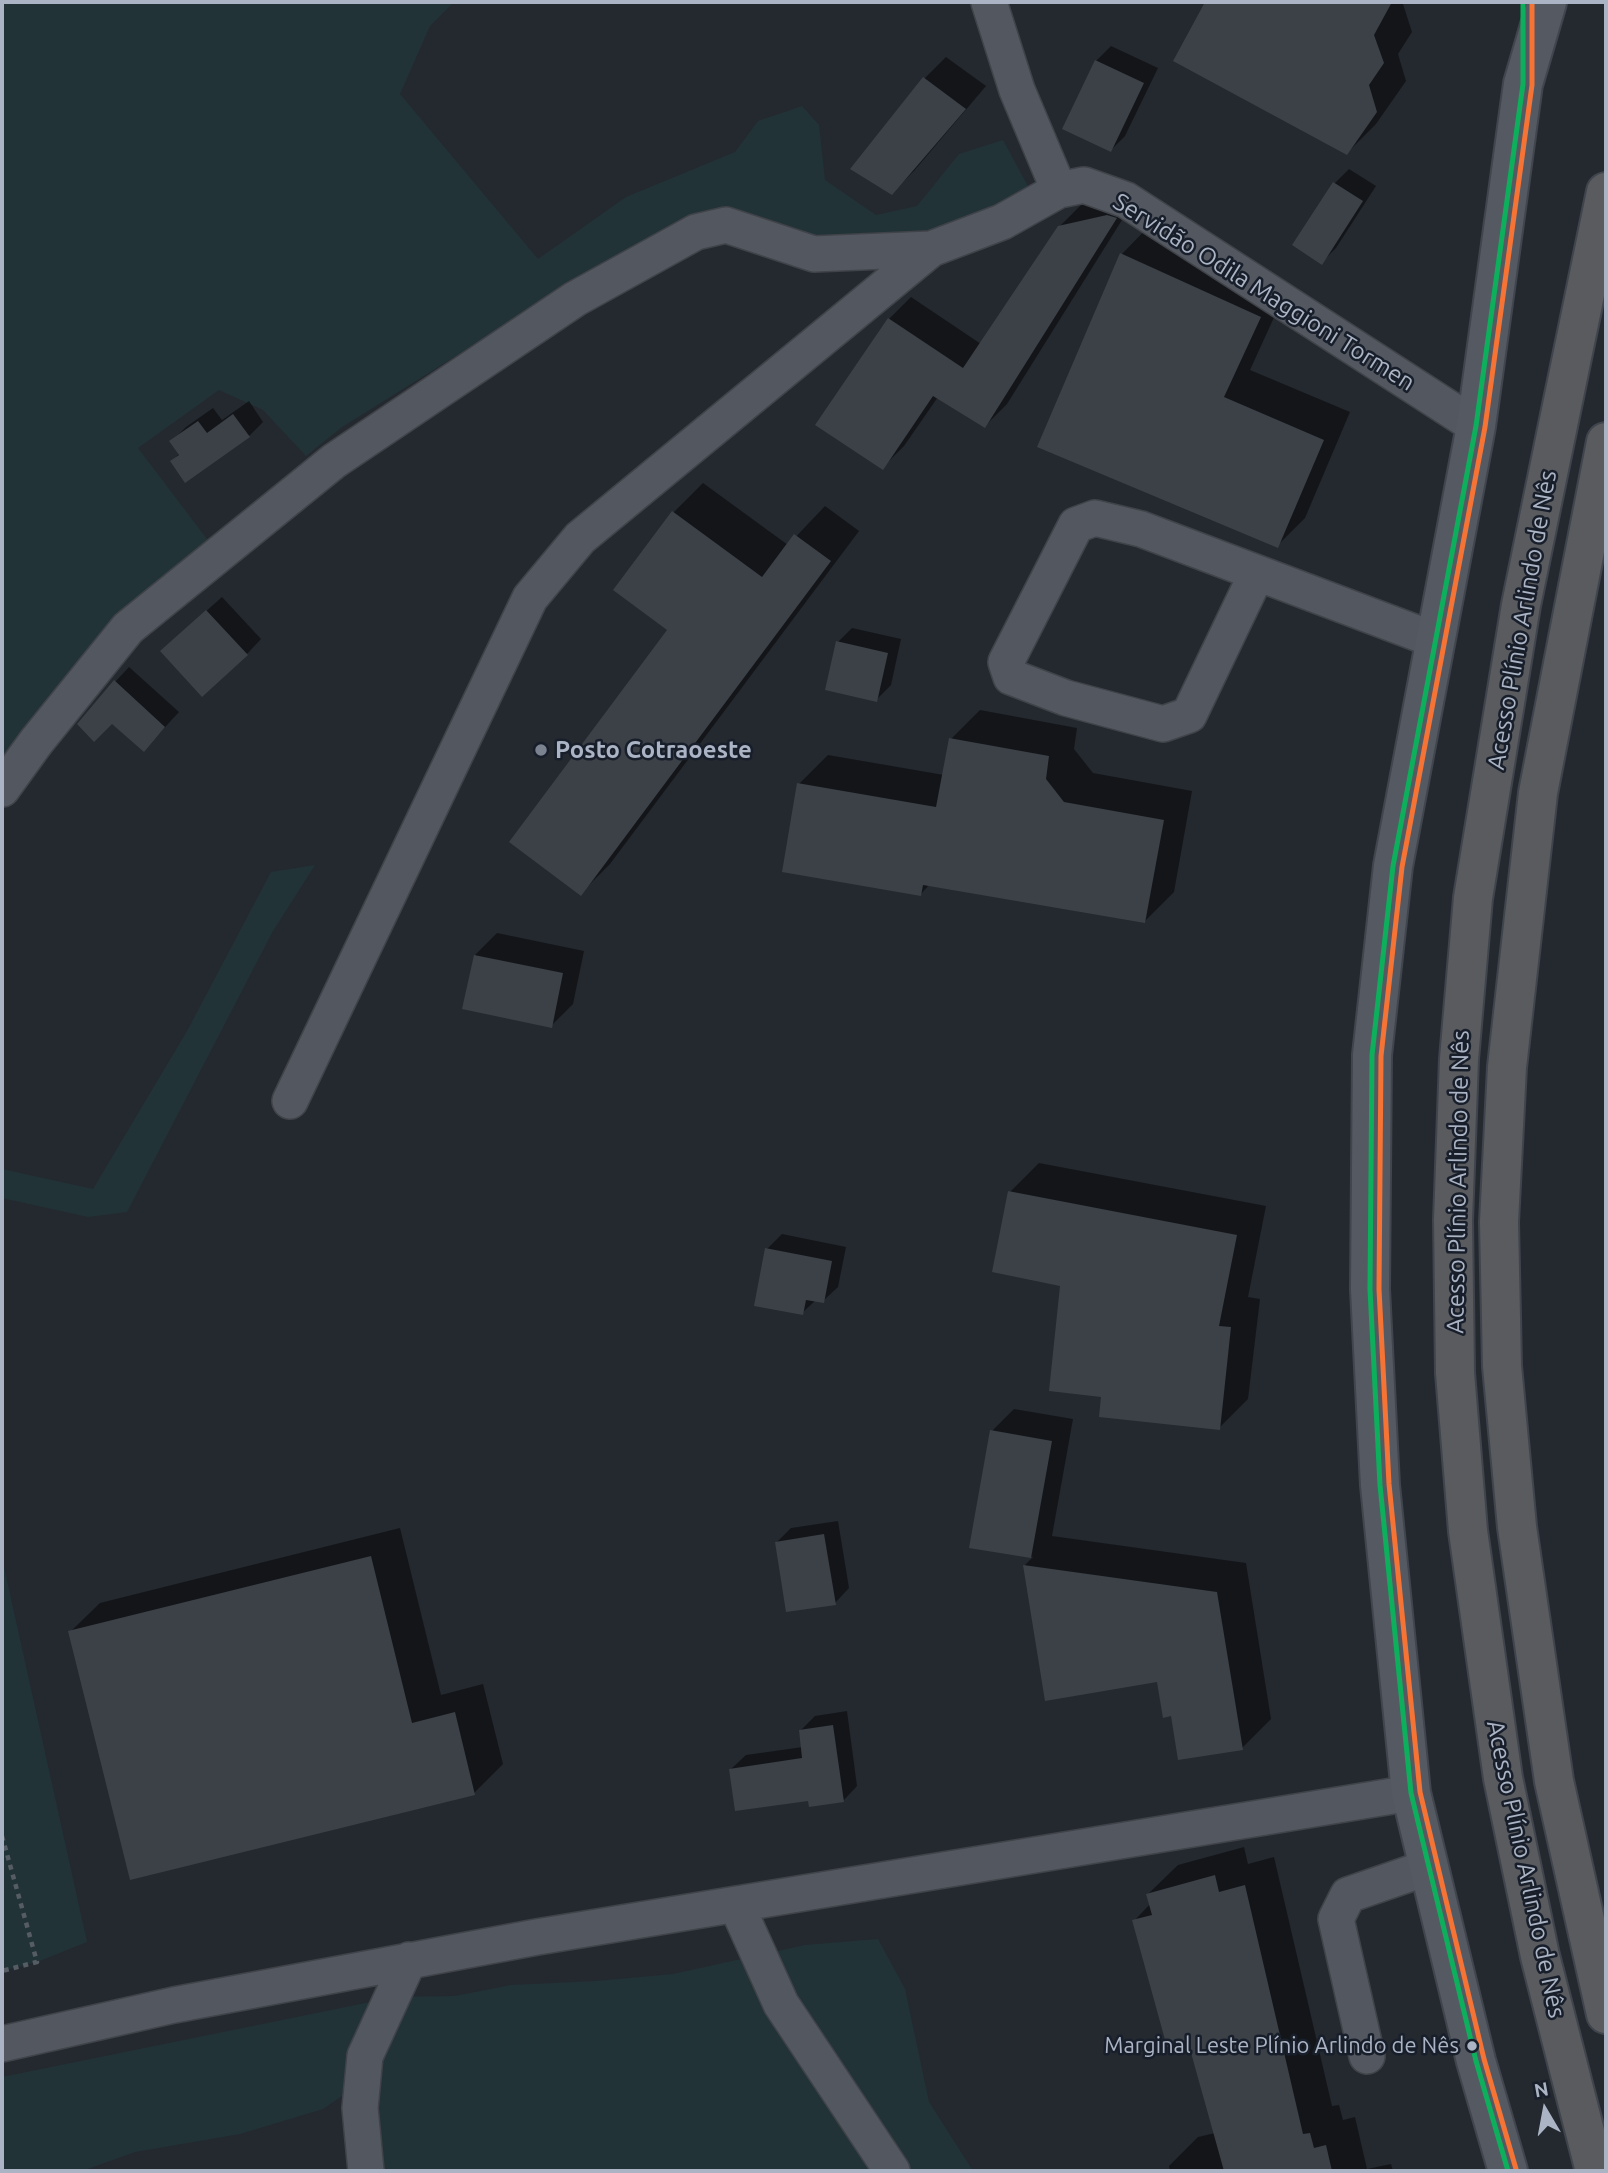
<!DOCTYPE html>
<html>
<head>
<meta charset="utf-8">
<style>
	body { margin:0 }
	#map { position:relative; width:1608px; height:2173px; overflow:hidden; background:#242930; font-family:Ubuntu,sans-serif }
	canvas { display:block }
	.frame { position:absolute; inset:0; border:4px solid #abb4c4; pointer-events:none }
	.north { position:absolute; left:1510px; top:2075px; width:70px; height:70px; -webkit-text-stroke:5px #181f2b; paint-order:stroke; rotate:350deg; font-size:19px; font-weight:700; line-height:28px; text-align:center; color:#abb4c4 }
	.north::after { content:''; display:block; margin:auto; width:24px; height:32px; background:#abb4c4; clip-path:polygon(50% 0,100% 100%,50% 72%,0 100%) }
</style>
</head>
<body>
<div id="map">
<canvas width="1608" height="2173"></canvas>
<div class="frame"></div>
<div class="north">N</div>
</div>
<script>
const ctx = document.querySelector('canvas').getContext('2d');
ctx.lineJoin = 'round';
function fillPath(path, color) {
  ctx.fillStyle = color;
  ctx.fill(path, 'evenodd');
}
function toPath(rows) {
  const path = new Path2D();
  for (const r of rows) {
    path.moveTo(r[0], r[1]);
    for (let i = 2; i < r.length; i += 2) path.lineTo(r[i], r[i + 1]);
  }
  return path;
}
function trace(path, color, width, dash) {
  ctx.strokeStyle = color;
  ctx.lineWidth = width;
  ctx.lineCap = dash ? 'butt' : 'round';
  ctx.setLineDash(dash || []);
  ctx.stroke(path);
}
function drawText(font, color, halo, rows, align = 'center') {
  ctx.font = font + ' Ubuntu,sans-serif';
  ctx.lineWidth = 5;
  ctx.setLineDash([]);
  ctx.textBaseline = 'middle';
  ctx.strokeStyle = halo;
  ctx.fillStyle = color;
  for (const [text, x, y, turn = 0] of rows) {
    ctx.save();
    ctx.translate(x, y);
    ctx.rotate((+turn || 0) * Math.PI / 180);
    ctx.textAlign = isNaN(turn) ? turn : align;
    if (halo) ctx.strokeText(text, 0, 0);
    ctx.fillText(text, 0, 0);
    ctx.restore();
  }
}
fillPath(toPath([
	[2,2,454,2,430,26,400,94,538,259,626,197,735,152,758,121,802,106,819,125,825,180,876,215,917,206,959,154,1003,140,1030,190,1000,212,928,234,822,246,717,216,562,290,342,427,306,456,263,410,219,390,138,448,210,543,2,799],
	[315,865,273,931,127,1212,88,1217,2,1198,2,1169,93,1189,187,1031,271,872],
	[2,1558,87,1942,37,1962,2,1971],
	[878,1939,905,1989,929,2102,973,2171,382,2171,364,2081,323,2109,240,2134,135,2152,82,2171,2,2171,2,2077,395,1997,455,1996,511,1985,596,1981,673,1974,805,1945]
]), '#213336');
fillPath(toPath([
	[1207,2,1404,2,1403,4,1412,32,1398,54,1406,81,1376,124,1347,153,1175,60],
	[1111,46,1158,68,1125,136,1111,150,1096,61],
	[946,57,986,86,914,171,892,193,924,79],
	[1349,169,1376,186,1336,248,1322,262,1335,183],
	[1130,193,1137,196,1007,404,985,426,938,397,904,446,882,468,818,425,889,319,911,297,981,344,1059,227,1082,204],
	[1149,226,1287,289,1250,370,1350,412,1305,518,1277,546,1040,446,1122,254],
	[249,401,263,422,249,436,172,461,180,453,172,441,186,427,213,408,222,420],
	[703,483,788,545,825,506,859,531,610,864,581,893,669,629,616,590,674,512],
	[222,597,261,639,247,654,177,637],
	[852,628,901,639,891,685,876,700,838,642],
	[129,667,179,712,144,750,115,682],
	[980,710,1077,728,1074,749,1093,773,1192,791,1174,892,1145,921,930,884,920,895,799,784,828,755,944,775,951,739],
	[497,933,584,951,573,1004,551,1026,475,955],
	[1039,1163,1266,1206,1248,1297,1260,1299,1248,1399,1219,1428,1103,1395,1062,1284,1010,1192],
	[782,1234,846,1247,838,1287,823,1301,816,1300,802,1313,767,1249],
	[1014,1409,1073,1419,1052,1536,1246,1563,1271,1719,1242,1748,1172,1714,1158,1680,1025,1565,1033,1557,971,1547,992,1431],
	[838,1521,849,1588,835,1603,776,1543,791,1528],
	[400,1528,441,1695,483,1684,503,1764,474,1793,70,1632,100,1603],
	[847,1711,857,1786,843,1801,810,1799,731,1769,746,1755,803,1747,800,1731,815,1716],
	[1244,1847,1248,1864,1274,1857,1332,2106,1339,2105,1343,2120,1355,2117,1367,2169,1391,2164,1393,2171,1170,2171,1169,2166,1198,2137,1215,2133,1189,2040,1134,1921,1151,1903,1148,1894,1178,1865]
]), '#0007');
fillPath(toPath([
	[1205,2,1392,2,1374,35,1384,63,1369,85,1377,112,1347,155,1173,61],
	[1095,60,1144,83,1111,152,1062,129],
	[923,77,966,109,892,195,850,169],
	[1333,182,1363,201,1322,265,1292,245],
	[1107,215,1117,218,985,428,933,396,883,470,815,425,888,318,963,368,1058,226],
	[1120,253,1261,317,1224,397,1324,440,1278,548,1037,447],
	[233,414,250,437,185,483,170,461,179,455,169,441,198,421,207,433],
	[672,511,762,577,794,534,831,561,581,896,509,842,667,630,613,590],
	[206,610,248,655,202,697,160,651],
	[836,641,888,653,877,702,825,690],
	[114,680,165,727,144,752,112,724,94,742,77,724],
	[949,738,1049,756,1046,779,1064,802,1164,820,1145,923,923,885,921,896,782,872,797,783,936,807],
	[474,955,563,973,552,1028,462,1009],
	[1008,1191,1237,1235,1219,1326,1231,1327,1220,1430,1099,1417,1101,1397,1049,1391,1060,1286,992,1272],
	[765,1248,832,1261,824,1303,806,1300,803,1315,754,1306],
	[990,1430,1052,1441,1031,1558,969,1548],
	[824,1534,836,1605,786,1612,775,1542],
	[371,1556,412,1723,455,1712,475,1795,130,1880,68,1631],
	[1023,1565,1217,1592,1243,1750,1178,1760,1171,1716,1163,1718,1157,1682,1045,1701],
	[833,1725,844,1802,809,1807,808,1801,735,1811,729,1769,802,1758,799,1730],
	[1215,1875,1219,1892,1245,1885,1303,2134,1310,2133,1314,2148,1326,2145,1332,2171,1224,2171,1188,2042,1167,2047,1132,1920,1152,1915,1146,1894]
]), '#3c4148');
const minor = toPath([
	[989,2,1017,90,1059,190],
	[1257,573,1189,715,1163,724,1066,698,1011,677,1006,662,1076,525,1095,518,1141,529,1435,640],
	[2,789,36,742,128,628,334,461,575,299,696,232,726,225,814,254,931,249,1002,222,1059,190,1084,185,1126,200,1476,426],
	[290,1101,530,598,580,538,931,249],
	[736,1904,781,2004,892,2171],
	[2,2044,174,2005,537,1937,1411,1793],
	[1367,2056,1336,1919,1348,1895,1429,1867],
	[366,2171,360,2108,365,2056,409,1960]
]);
const major = toPath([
	[1508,2171,1476,2061,1411,1793,1380,1485,1370,1289,1372,1055,1393,866,1476,426,1523,84,1547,2]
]);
const highway = toPath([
	[1606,442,1538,793,1507,1067,1499,1222,1502,1366,1517,1527,1554,1781,1606,2014],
	[1595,2171,1540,1956,1503,1778,1468,1531,1455,1373,1453,1220,1459,1059,1473,898,1521,605,1606,192]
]);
trace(minor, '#404349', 38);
trace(major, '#41454d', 42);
trace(highway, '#40444d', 42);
trace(toPath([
	[2,1836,37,1962,2,1971]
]), '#565c63', 4.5, [5, 5]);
trace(minor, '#535860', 35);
trace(major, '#555a62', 38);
trace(highway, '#595b5f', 38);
trace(toPath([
	[1508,2171,1476,2061,1411,1793,1380,1485,1370,1289,1372,1055,1393,866,1476,426,1523,84,1523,2]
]), '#0daf5c', 5);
trace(toPath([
	[1516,2169,1484,2059,1420,1792,1389,1484,1379,1289,1381,1056,1402,867,1485,427,1532,85,1532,2]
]), '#f57335', 5);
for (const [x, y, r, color] of [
	[541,750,7,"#7c8390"],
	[1472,2046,6,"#abb4c4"]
]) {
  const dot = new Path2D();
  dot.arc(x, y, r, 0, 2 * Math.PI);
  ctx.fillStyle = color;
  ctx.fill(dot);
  trace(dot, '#181f2b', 2.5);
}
drawText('22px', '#abb4c4', '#181f2b', [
	["Marginal Leste Plínio Arlindo de Nês",1459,2046]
], 'right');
drawText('24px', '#abb4c4', '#181f2b', [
	["Servidão Odila Maggioni Tormen",1264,292,32],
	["Acesso Plínio Arlindo de Nês",1522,620,-80],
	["Acesso Plínio Arlindo de Nês",1458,1182,-89],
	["Acesso Plínio Arlindo de Nês",1526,1869,78]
]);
drawText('bold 24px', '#abb4c4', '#181f2b', [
	["Posto Cotraoeste",555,750]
], 'left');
</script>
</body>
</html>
